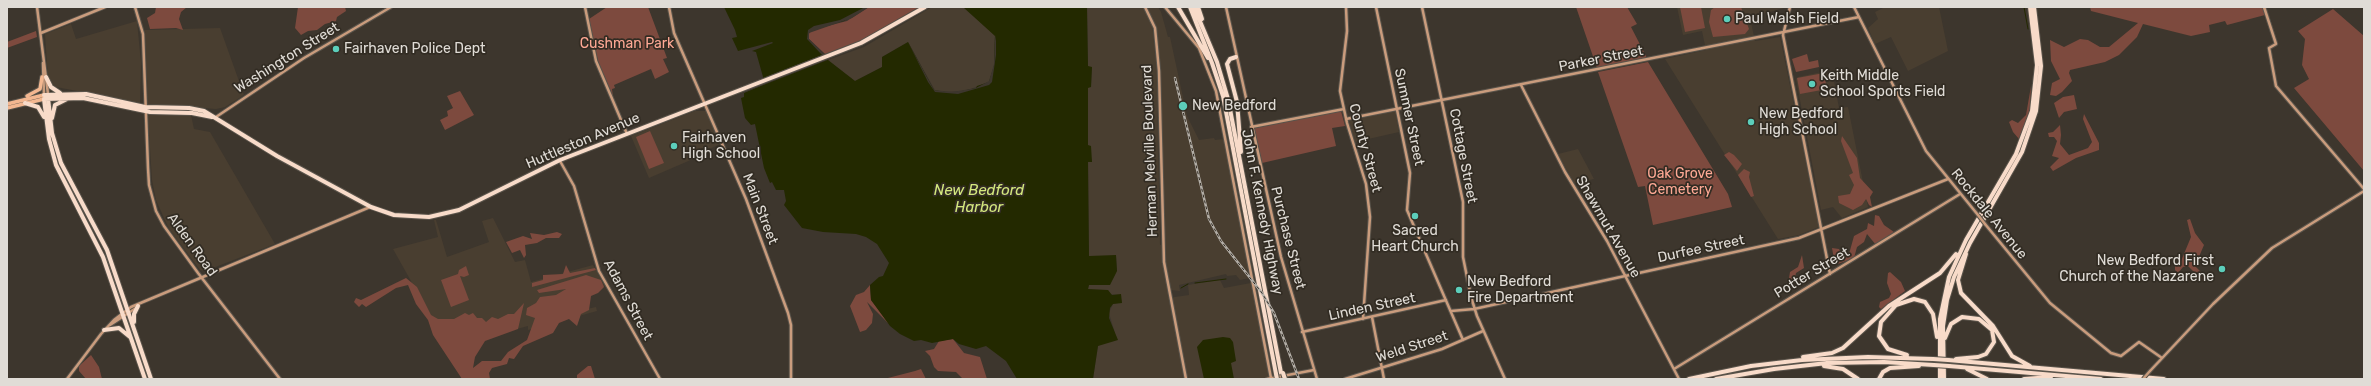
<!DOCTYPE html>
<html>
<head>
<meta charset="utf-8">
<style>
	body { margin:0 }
	#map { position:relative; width:2371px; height:386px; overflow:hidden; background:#3d362d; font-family:Rubik,sans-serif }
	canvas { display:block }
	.frame { position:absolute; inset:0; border:8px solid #e0dcd6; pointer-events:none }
</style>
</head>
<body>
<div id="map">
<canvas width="2371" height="386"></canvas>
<div class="frame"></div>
</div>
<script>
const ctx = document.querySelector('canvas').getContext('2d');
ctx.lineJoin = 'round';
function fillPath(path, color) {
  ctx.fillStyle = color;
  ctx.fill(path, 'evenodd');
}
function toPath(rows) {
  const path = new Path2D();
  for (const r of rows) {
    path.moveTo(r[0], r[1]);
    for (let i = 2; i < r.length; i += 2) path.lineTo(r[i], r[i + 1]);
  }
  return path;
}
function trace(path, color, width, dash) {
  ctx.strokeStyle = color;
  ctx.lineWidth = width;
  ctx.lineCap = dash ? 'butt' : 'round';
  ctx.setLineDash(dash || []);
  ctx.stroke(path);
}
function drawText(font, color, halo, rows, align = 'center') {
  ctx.font = font + ' Rubik,sans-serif';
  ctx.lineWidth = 3.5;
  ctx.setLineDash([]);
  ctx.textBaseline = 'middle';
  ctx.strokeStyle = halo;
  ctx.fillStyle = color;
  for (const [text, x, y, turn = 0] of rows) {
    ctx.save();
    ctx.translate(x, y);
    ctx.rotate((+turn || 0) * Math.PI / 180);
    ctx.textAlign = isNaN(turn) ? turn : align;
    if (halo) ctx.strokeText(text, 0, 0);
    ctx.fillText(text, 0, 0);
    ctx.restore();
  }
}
fillPath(toPath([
	[932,7,963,7,995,35,994,66,989,82,965,91,936,92,908,42,882,57,882,67,855,81,828,60,864,47],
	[1087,7,1143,7,1152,23,1157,72,1160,245,1165,244,1161,75,1157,28,1147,7,1158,7,1161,12,1168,37,1170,37,1187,116,1199,140,1214,138,1215,140,1224,139,1250,278,1240,280,1236,275,1227,276,1226,274,1179,285,1180,291,1171,290,1171,284,1168,298,1189,295,1188,285,1194,284,1220,280,1224,288,1251,283,1270,379,1093,379,1098,346,1115,333,1109,313,1113,304,1122,302,1119,295,1110,294,1108,290,1088,290,1089,285,1113,279,1117,270,1116,256,1089,256,1088,162,1092,162,1088,146,1088,87,1091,87,1092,67,1088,67],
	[1677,7,1787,7,1750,18,1755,41,1780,37,1819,227,1799,235,1778,239,1665,59,1706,50,1702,31,1683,35],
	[1885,7,1939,7,1948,51,1908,71,1891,37,1875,44,1868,28,1878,19,1875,12],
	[137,21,141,63,140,103,56,87,51,83,48,78,45,34,71,24,76,39],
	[220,28,244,95,225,107,216,109,148,104,145,30],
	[1832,70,1839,108,1848,107,1868,207,1842,218,1833,207,1821,210,1796,79,1798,77],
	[695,111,706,111,720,144,699,154,700,156,649,178,631,136],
	[1395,111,1399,132,1355,142,1349,121],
	[150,114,191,115,194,129,210,132,275,244,205,271,200,270,169,229,156,200,152,180,148,116],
	[1578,149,1594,179,1574,183,1558,154],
	[493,218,515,262,525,260,531,282,593,265,605,286,583,292,587,309,596,307,597,311,528,330,528,326,448,347,393,249,438,237,434,220,436,220,447,257,489,242,482,221]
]), '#493e30');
fillPath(toPath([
	[156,7,187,7,181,12,179,19,183,30,176,28,150,29,147,18,155,13],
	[298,7,345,7,346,11,337,17,336,21,325,24,317,30,308,31,301,35,295,28],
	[607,7,648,7,667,58,663,59,669,72,655,79,651,69,614,85,615,88,612,89,613,97,598,61,589,19],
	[869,7,919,7,862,40,825,54,809,39,808,35,812,30,847,21],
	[1576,7,1627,7,1637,24,1631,27,1647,58,1597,68],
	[1680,7,1701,7,1705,28,1685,32],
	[1715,7,1741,7,1749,29,1745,34,1713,37,1709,22,1711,10],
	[2090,7,2263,7,2265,15,2227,25,2225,21,2209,25,2210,32,2191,36,2143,24,2137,37,2119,55,2105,62,2070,70,2069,73,2072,81,2062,92,2056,96,2050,95,2052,83,2060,79,2051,61,2050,40,2064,47,2080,39,2088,40,2100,47,2109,47,2138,23,2091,11],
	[2333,9,2364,36,2364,171,2294,88,2309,79,2302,65,2305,39,2298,31],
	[36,31,37,37,7,48,7,42],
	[1807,54,1809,62,1818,60,1819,67,1796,72,1792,59],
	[1648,62,1728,194,1732,207,1653,225,1645,186,1638,187,1598,72],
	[1824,73,1827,89,1800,94,1797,78],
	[2031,86,2030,112,2019,139,2013,132,2009,122,2012,120,2018,123,2026,115],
	[460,91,474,115,445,130,440,120,448,116,447,111,453,108,447,96],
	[2074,95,2077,109,2064,112,2059,118,2054,103,2063,97],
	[1341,111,1345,126,1332,128,1336,146,1262,163,1254,128],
	[2084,114,2099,143,2099,150,2076,158,2053,171,2050,167,2059,158,2052,156,2057,141,2054,137,2049,137,2048,133,2053,132,2060,125,2061,135,2060,144,2069,155,2088,148,2092,142,2083,119],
	[650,131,664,163,649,169,636,137],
	[1842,136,1857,158,1860,178,1873,192,1870,197,1872,207,1869,205,1866,199,1862,205,1853,210,1839,203,1838,196,1850,194,1854,185,1849,175,1853,173,1841,141],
	[1729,152,1734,155,1742,164,1737,171,1724,155],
	[1744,169,1750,172,1749,177,1754,196,1751,197,1738,175],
	[1875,215,1879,216,1884,225,1894,232,1876,245,1867,234,1864,242,1857,247,1854,258,1835,265,1832,248,1839,249,1842,255,1849,254,1854,236,1867,229,1868,223,1874,226],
	[2190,219,2195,233,2204,245,2195,266,2201,272,2203,281,2188,266,2183,267,2178,273,2175,270,2175,264,2181,261,2191,237,2187,220],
	[557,232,562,234,559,238,546,238,537,243,525,245,526,255,524,258,520,250,512,253,506,242,523,236,532,239,530,233,544,235],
	[1802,255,1804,268,1796,273,1794,282,1788,284,1790,272,1798,267],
	[566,265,570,273,595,268,596,270,532,287,532,283,543,280,543,275,563,274],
	[466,266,469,275,464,277,460,276,469,300,451,307,441,280,458,274,459,270],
	[1890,272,1901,282,1905,291,1881,309,1879,307,1880,302,1889,298,1891,294,1887,283,1888,273],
	[586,275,601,280,604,287,598,293,591,296,589,310,581,314,577,326,569,319,559,323,553,333,523,346,514,359,509,358,507,364,492,368,489,373,490,379,462,379,433,335,428,320,416,304,408,285,396,288,366,307,362,304,359,307,354,302,356,298,361,300,406,278,417,287,431,315,438,319,454,319,465,313,469,315,473,313,477,318,482,318,486,322,492,317,498,319,508,314,514,314,524,303,518,329,485,341,475,357,473,368,482,361,501,361,508,352,527,340,535,318,526,315,527,308,536,303,540,297,556,295,566,289,539,293,537,290],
	[870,285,871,300,890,325,867,302,873,314,872,323,866,330,860,332,850,306,856,295,864,292],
	[953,339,964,353,980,357,987,379,963,379,956,372,938,371,934,367,930,356,925,351,934,349,939,341],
	[91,355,99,367,102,379,86,379,79,371,79,366],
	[588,366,591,366,595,379,577,379,577,375],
	[921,369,926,379,884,379,915,371]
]), '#7d4a3e');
fillPath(toPath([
	[724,7,868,7,844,21,812,29,808,33,808,39,828,60,855,81,882,67,882,57,908,42,934,90,952,93,976,88,977,86,989,82,994,66,995,36,963,7,1087,7,1088,66,1092,67,1091,87,1088,88,1088,145,1091,146,1092,162,1088,162,1089,256,1116,255,1117,271,1110,285,1089,285,1088,289,1108,290,1112,295,1121,294,1122,303,1113,304,1110,308,1109,318,1118,340,1098,346,1093,379,1017,379,1006,361,986,346,976,349,959,344,953,339,932,343,921,340,914,341,900,334,890,326,871,300,870,285,879,277,883,276,889,263,877,244,866,237,856,234,823,232,802,228,784,205,786,201,784,190,776,190,772,182,770,183,764,168,755,124,751,125,745,118,741,98,744,97,744,93,765,84,756,52,752,51,773,43,772,42,738,51,732,38,737,37,735,30],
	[1223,337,1230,338,1233,342,1236,361,1231,363,1234,379,1204,379,1197,347,1203,340]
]), '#232900');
fillPath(toPath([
	[865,7,869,7,852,18,809,33,809,39,830,59,743,93,743,91,763,83,761,79,822,55,807,39,808,30,814,26,840,20],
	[995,35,996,41,996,55,992,82,989,85,958,94,935,92,928,82,909,44,934,90,952,92,976,88,989,81,994,64]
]), '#3d362d');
trace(toPath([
	[2024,7,2028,29],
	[1195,283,1226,279],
	[1181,288,1188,284]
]), '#232900', 1);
const secondary = toPath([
	[37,7,48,94],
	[135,7,143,34,148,168,149,185,156,211,164,226,198,273,280,379],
	[585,7,596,61,627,134],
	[669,7,674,33,746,199,788,313,791,325,791,379],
	[1145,7,1155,28,1159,71,1164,262,1186,379],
	[1165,7,1199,48,1216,91,1271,378],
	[1226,7,1281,257,1317,379],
	[1346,7,1347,31,1340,91,1347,123,1366,184,1370,217,1363,319],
	[1376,7,1410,173,1407,210,1463,340],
	[1422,7,1463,202,1463,257,1471,297,1477,316,1505,379],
	[1790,7,1783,35,1830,274],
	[1854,7,1926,151,1978,215],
	[2264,7,2276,44,2269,48,2276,86,2364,189],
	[41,33,105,7],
	[43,63,44,95],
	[1521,85,1565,172,1607,241,1679,379],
	[216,117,304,58,391,7],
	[1346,119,1859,17],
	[1251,127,1344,109],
	[560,161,574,186,599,271,660,379],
	[1985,224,2050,303,2111,353,2121,356,2139,342,2162,358],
	[1451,311,1474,309,1799,238,1948,179],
	[1372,317,1384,379],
	[110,325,136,308],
	[1302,332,1446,300],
	[1674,369,1960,194],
	[2150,371,2213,304,2272,248,2364,191],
	[67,379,101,334,114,320,131,307,370,207],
	[1267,379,1314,370],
	[1345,379,1442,349,1483,331]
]);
const primary = toPath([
	[27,96,40,89,42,77],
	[7,104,44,95,44,99,7,108]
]);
const highway = toPath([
	[1178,7,1208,58],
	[1190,7,1212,63,1223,96,1276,374],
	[1194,7,1217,62,1228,99,1281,373],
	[1198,7,1202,19],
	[1236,57,1230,59,1227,64,1237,102,1241,152],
	[46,77,51,87,60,93],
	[44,95,86,94,145,107,189,108,204,111,277,156,371,207,394,215,429,217,459,210,560,160,861,43,925,7],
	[48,98,52,133,61,163,107,250,151,379],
	[25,103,38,107,44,117],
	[52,118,55,105,67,99],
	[1966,254,1958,280,1961,293,1993,326,2012,356,2030,366],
	[134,322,134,314,138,306],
	[104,330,119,328,130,337],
	[1945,338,1951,324,1962,317,1979,319,1992,330,1994,342,1986,354,1978,357,1956,359],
	[1907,355,1888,349,1879,336,1881,322,1896,305,1914,299,1925,302,1933,314,1937,337],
	[1803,357,1832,353,1843,348,1889,306,1940,273,1956,254],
	[1948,360,2164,379],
	[1824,366,1843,369,1858,379],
	[1949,366,2101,379],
	[1967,369,1987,379],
	[145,379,103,257,56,165,49,139,44,99,83,98,150,112,192,113,212,117],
	[1689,379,1751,366,1802,360,1868,357,1933,359],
	[1716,379,1774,369,1827,363,1884,362,1934,365],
	[1879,379,1883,372,1890,368,1919,366],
	[1940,379,1940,319,1949,277,1966,240,2016,154,2032,111,2037,65,2030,7],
	[1944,379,1943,326,1947,300,1954,277,1970,243,2022,152,2036,111,2041,66,2034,7],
	[2024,379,2051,377]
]);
trace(secondary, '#5a544b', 4.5);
trace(primary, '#5a544b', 5.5);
trace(highway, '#5a544b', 6);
trace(secondary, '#ca9c7d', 2.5);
trace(primary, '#f3b790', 3.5);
trace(highway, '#f8dbc9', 4);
const rail = toPath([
	[1175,78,1209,219,1221,241,1262,293,1274,313,1299,379]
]);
trace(rail, '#b3aea7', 2.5);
trace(rail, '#322c23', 1, [3]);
const secondaryBridge = toPath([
	[1978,215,1985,224],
	[2143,379,2150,371]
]);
const highwayBridge = toPath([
	[1933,359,1948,360],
	[1934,365,1949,366],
	[1283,373,1285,379],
	[1276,374,1277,379]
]);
trace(secondaryBridge, '#5a544b', 4.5, []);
trace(highwayBridge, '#5a544b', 6, []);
trace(secondaryBridge, '#ca9c7d', 2.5);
trace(highwayBridge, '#f8dbc9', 4);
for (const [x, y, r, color] of [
	[1727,19,4,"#5ccebb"],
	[336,49,4,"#5ccebb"],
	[1812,84,4,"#5ccebb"],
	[1183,106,5,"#5ccebb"],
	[1751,122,4,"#5ccebb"],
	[674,146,4,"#5ccebb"],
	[1415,216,4,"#5ccebb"],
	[2222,269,4,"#5ccebb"],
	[1459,290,4,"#5ccebb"]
]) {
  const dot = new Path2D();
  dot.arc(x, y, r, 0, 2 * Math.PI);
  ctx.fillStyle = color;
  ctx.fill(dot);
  trace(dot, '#322c23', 1.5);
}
drawText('14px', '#e0dcd6', '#322c23', [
	["Paul Walsh Field",1735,19],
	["Fairhaven Police Dept",344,49],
	["Keith Middle",1820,76],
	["School Sports Field",1820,92],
	["New Bedford",1192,106],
	["New Bedford",1759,114],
	["High School",1759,130],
	["Fairhaven",682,138],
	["High School",682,154],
	["Sacred",1415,231,"center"],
	["Heart Church",1415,247,"center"],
	["New Bedford First",2214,261,"right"],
	["Church of the Nazarene",2214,277,"right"],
	["New Bedford",1467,282],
	["Fire Department",1467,298]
], 'left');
drawText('14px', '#ffa995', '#322c23', [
	["Cushman Park",627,44],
	["Oak Grove",1680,174],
	["Cemetery",1680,190]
]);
drawText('14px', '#e0dcd6', '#322c23', [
	["Washington Street",287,58,-32],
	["Parker Street",1601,59,-11],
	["Summer Street",1409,117,78],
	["Huttleston Avenue",583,141,-23],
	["County Street",1365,148,75],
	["Herman Melville Boulevard",1150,151,-92],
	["Cottage Street",1463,156,79],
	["Main Street",760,209,69],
	["John F. Kennedy Highway",1262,212,79],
	["Rockdale Avenue",1989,214,51],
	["Shawmut Avenue",1608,227,60],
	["Purchase Street",1288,238,76],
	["Alden Road",192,245,54],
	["Durfee Street",1701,249,-12],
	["Potter Street",1812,273,-31],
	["Adams Street",628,300,62],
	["Linden Street",1372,307,-12],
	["Weld Street",1412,347,-18]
]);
drawText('italic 15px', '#d4e87e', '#322c23', [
	["New Bedford",979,191],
	["Harbor",979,208]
]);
</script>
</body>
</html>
